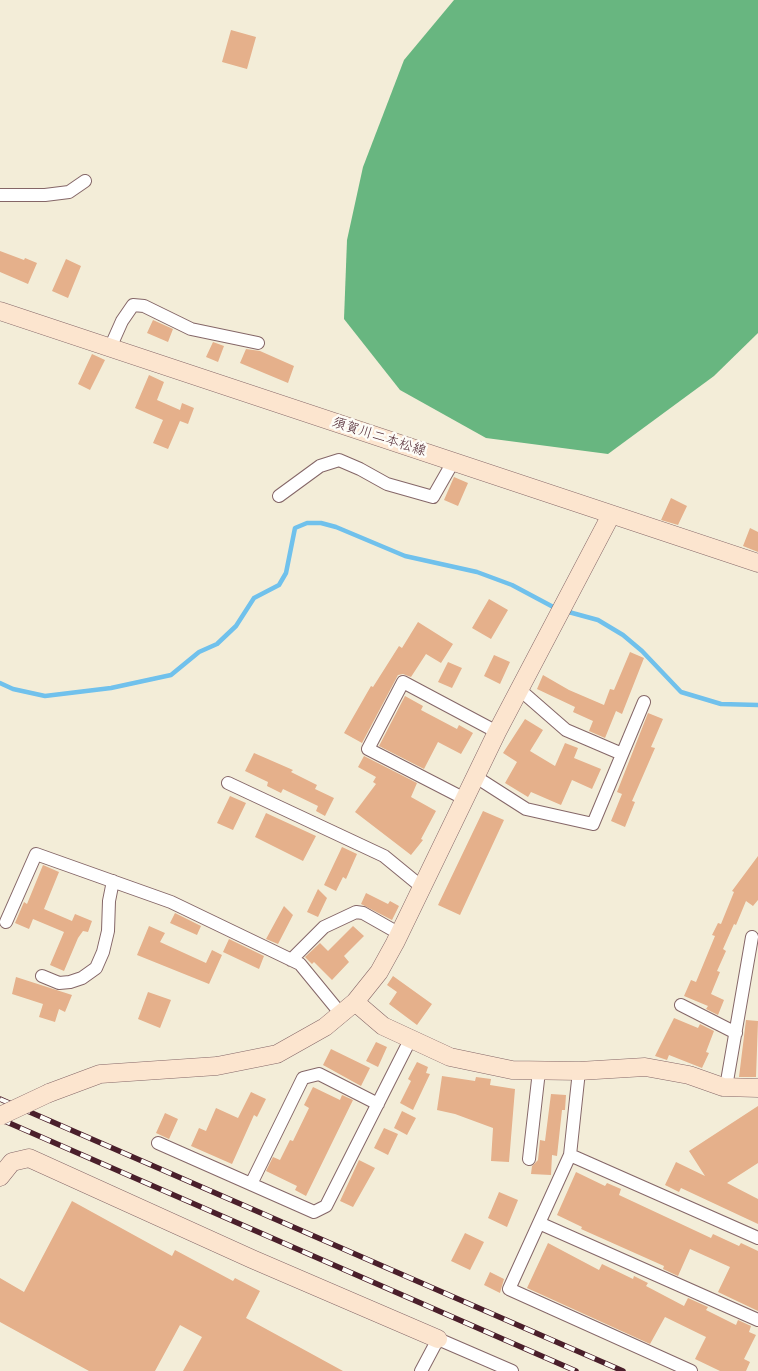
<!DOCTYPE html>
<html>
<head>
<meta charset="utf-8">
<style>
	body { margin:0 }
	canvas { display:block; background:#f3edd8 }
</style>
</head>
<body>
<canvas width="758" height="1371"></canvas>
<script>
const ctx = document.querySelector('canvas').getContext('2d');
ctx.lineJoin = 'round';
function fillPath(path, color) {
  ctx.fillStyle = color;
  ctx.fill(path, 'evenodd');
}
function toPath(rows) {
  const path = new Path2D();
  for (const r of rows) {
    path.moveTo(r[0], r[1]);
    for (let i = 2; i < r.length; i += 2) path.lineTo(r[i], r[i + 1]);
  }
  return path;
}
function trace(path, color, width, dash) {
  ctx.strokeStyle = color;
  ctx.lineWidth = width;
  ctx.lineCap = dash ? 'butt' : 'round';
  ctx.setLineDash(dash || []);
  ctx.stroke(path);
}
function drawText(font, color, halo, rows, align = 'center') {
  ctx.font = font + ' "Patrick Hand","Klee One",sans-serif';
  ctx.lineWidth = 5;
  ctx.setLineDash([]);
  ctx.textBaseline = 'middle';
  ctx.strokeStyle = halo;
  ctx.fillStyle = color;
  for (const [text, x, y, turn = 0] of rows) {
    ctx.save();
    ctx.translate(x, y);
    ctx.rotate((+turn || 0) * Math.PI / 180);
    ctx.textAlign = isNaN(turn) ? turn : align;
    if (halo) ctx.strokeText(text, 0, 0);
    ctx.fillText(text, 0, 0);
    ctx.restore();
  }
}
fillPath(toPath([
	[454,0,758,0,758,333,714,376,608,454,486,438,400,390,344,319,347,240,363,167,404,60]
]), '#68b680');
trace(toPath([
	[565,611,598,620,623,635,642,651,681,692,721,704,758,705],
	[0,683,13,689,45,696,111,688,171,675,199,652,217,644,236,626,254,598,279,585,286,573,295,528,307,523,321,523,336,527,405,556,477,572,512,585,557,609]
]), '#70c1ec', 4.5);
fillPath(toPath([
	[231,30,256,37,247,69,222,62],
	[0,251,24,260,25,258,37,263,28,284,0,272],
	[66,259,81,266,68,298,52,291],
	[153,320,173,329,168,342,147,333],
	[213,342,224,346,218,362,206,357],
	[246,349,260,351,294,366,288,383,240,363],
	[92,354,105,360,90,390,78,384],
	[149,375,164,382,157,400,180,410,182,403,194,408,188,424,180,421,168,449,153,443,163,420,135,408],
	[454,477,468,483,458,506,444,500],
	[671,498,687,506,678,525,661,520],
	[750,528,758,532,758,552,743,546],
	[489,599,508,610,491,639,472,628],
	[418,622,453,644,441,663,426,654,411,677,403,674,398,675,362,743,344,733,371,686,373,687,399,646,402,648],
	[630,652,644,658,622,714,616,711,605,738,589,731,593,721,573,712,575,707,537,689,543,675,569,690,604,705,610,689,614,690],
	[494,655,510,662,500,684,484,676],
	[448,662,462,668,452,688,438,682],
	[405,696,423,706,421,710,457,729,459,725,473,733,461,754,438,742,424,769,379,746],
	[648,713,663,719,651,747,655,748,632,801,635,802,625,827,611,821,622,794,617,792],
	[525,719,543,730,530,751,555,766,565,743,578,748,574,758,601,769,592,789,572,780,561,805,531,792,528,797,505,783,517,762,503,753],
	[254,753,293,770,291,772,317,785,315,789,334,798,325,816,316,811,318,806,283,789,281,793,267,786,268,782,245,771],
	[364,756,417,783,411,797,436,811,421,839,423,840,411,855,355,812,376,784,373,782,376,777,358,767],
	[230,796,246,803,233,830,217,823],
	[483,811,504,820,460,915,438,905],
	[266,813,316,836,303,861,255,837],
	[342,847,357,854,346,879,343,877,336,891,324,885],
	[758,856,758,900,753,906,746,901,736,925,734,924,723,949,726,951,717,971,720,972,711,994,724,1000,718,1015,706,1009,708,1006,684,996,691,980,696,982,715,936,712,935,718,923,721,924,734,892,732,891],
	[43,865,59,872,44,909,72,921,75,914,92,921,88,932,83,931,78,938,64,971,50,965,64,932,33,919,29,929,15,923,24,902,27,904],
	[318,889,327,898,318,917,307,912],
	[366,893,388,904,390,901,399,906,392,920,361,904],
	[284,906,293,915,278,944,266,939],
	[175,913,201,926,197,935,170,923],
	[149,926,165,933,160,942,206,963,212,950,222,955,209,984,137,955],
	[353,926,364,936,344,956,349,962,332,980,314,962,312,964,305,957,320,943,328,951],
	[229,939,264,956,259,969,223,952],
	[393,976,432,1004,417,1025,389,1004,397,992,387,985],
	[16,977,72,995,65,1012,59,1009,55,1022,39,1017,43,1004,12,994],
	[148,992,171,1000,160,1028,138,1019],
	[674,1018,698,1028,700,1024,714,1031,706,1052,709,1053,702,1068,669,1055,667,1060,655,1056],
	[746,1020,758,1021,756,1077,739,1077],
	[376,1042,387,1047,378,1067,366,1061],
	[331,1049,370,1068,361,1086,323,1065],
	[417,1062,428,1067,426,1073,430,1074,413,1110,400,1103,411,1081,408,1079],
	[442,1076,475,1081,476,1077,491,1079,490,1085,515,1089,509,1162,491,1161,493,1128,455,1114,437,1110],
	[313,1087,340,1100,342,1095,353,1100,306,1196,295,1190,297,1186,266,1171,273,1157,280,1160,290,1140,293,1141,309,1108,304,1105],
	[251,1092,266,1099,257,1117,254,1115,232,1164,191,1146,199,1128,206,1131,216,1108,238,1118],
	[551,1094,566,1095,565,1110,562,1110,557,1156,552,1155,551,1175,531,1174,532,1166,538,1160,540,1140,545,1141],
	[758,1106,758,1163,727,1183,758,1199,758,1224,681,1188,679,1192,665,1185,676,1162,705,1176,689,1151],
	[402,1111,416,1118,407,1135,394,1128],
	[165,1113,178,1119,169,1139,156,1133],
	[384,1128,398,1134,388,1155,374,1148],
	[359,1160,375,1168,353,1207,340,1201],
	[576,1172,605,1186,607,1183,621,1189,619,1195,711,1238,713,1234,739,1246,741,1243,758,1251,758,1311,718,1292,730,1267,690,1249,678,1276,663,1269,664,1266,581,1229,582,1227,557,1215],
	[499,1192,518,1200,507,1227,488,1218],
	[72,1201,172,1256,175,1250,233,1281,235,1278,260,1291,246,1318,343,1371,183,1371,202,1337,180,1325,155,1371,89,1371,0,1322,0,1278,24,1292],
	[465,1233,484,1242,470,1270,451,1261],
	[548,1243,599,1270,602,1264,633,1279,634,1276,648,1283,646,1286,684,1306,688,1298,708,1307,706,1310,736,1325,738,1320,751,1326,749,1332,756,1335,744,1359,750,1362,746,1371,720,1371,695,1359,706,1337,665,1317,650,1344,527,1288],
	[490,1272,504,1279,500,1293,484,1285]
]), '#e5b08b');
const street = toPath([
	[0,195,45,195,69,192,85,181],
	[110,348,122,321,133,305,144,306,191,329,258,343],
	[279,496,320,466,339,460,360,469,387,484,433,497,453,462],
	[519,689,566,730,622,754],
	[476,777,526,809,593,824,644,702],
	[228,783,384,856,423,888],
	[465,799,368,749,403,682,497,732],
	[6,922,36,854,171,902,300,964,341,1014],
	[291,960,324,927,356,912,363,913,400,934],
	[42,976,59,983,70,982,82,978,96,968,103,952,108,931,109,901,113,881],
	[681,1005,736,1033],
	[579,1071,570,1155,509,1289,691,1371],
	[726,1087,752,937],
	[158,1143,314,1212,326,1206,410,1040],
	[570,1155,758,1238],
	[529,1159,539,1071],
	[251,1184,303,1078,319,1074,378,1104],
	[539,1223,758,1320],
	[421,1371,438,1339,512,1371]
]);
const secondary = toPath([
	[0,311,758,563],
	[355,1002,383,1026,450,1057,512,1070,579,1071,645,1067,689,1075,723,1087,758,1088],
	[49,1093,100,1074,217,1066,277,1054,325,1027,355,1002,379,972,395,943,497,732,611,515],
	[0,1177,12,1162,29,1158,252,1259,438,1339]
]);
trace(street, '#856768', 14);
trace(secondary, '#856768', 19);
trace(street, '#fff', 12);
trace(secondary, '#fce5cf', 18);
const rail = toPath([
	[0,1099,623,1371],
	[0,1119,576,1371]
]);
trace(rail, '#4a1f2b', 5.5);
trace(rail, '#fdfcf7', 4, [11]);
const secondaryBridge = toPath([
	[0,1116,49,1093]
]);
trace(secondaryBridge, '#856768', 19, []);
trace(secondaryBridge, '#fce5cf', 18);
drawText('14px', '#4a1f2b', '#fdfcf7', [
	["須賀川二本松線",379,437,18]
]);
</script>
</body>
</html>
